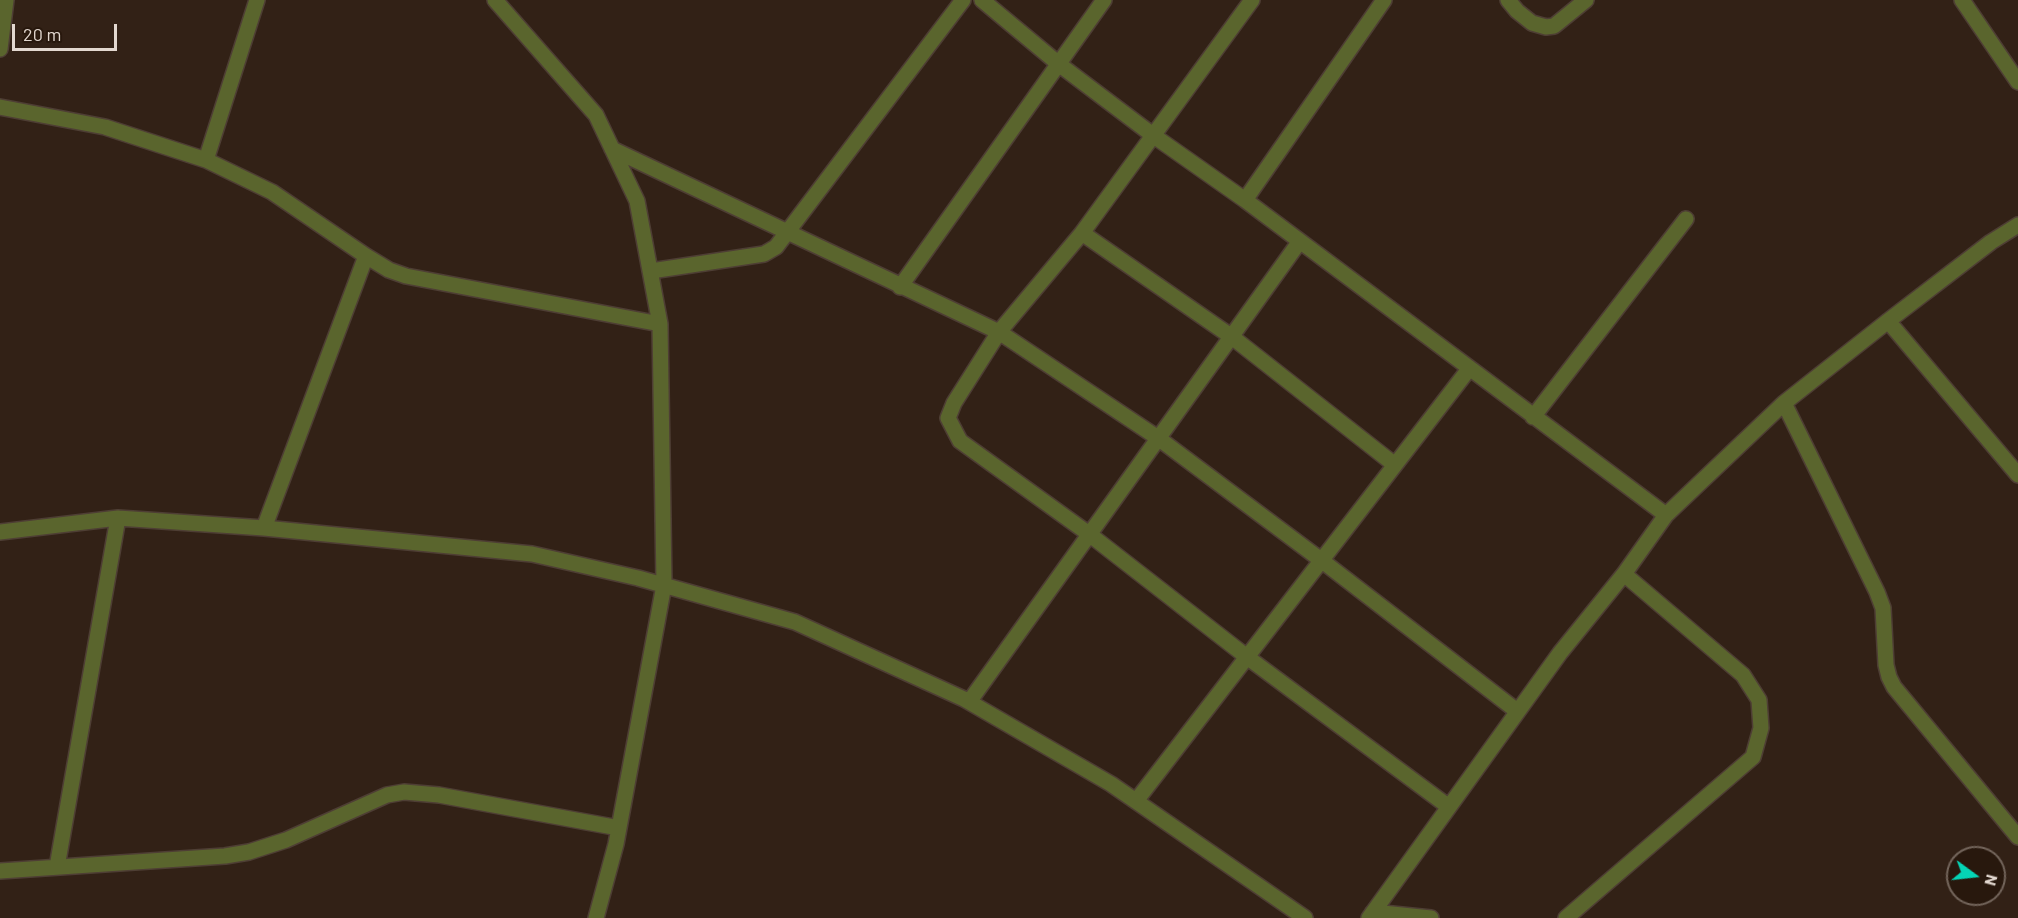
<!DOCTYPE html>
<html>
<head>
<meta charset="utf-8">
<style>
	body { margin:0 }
	#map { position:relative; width:2018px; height:918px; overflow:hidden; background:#322116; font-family:Barlow,sans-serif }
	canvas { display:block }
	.north { position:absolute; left:1946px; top:846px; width:60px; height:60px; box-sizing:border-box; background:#28180d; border:2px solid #73655b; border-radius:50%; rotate:105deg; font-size:16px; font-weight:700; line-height:24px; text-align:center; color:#e3d8d0 }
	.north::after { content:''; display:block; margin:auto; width:21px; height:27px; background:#05d5b6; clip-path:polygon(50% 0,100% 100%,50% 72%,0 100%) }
	.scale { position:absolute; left:12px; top:24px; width:105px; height:27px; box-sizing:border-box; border:3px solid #e3d8d0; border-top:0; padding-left:8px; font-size:18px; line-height:21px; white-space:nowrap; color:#e3d8d0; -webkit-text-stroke:4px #28180d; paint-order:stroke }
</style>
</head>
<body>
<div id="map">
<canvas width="2018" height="918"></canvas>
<div class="north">N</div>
<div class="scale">20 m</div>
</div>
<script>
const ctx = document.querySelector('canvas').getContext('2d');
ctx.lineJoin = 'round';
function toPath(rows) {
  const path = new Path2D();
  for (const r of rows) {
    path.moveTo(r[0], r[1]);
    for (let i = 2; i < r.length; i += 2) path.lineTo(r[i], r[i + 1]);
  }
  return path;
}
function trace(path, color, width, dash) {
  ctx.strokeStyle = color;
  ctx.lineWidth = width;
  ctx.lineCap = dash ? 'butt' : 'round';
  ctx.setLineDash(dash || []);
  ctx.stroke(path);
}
const minor = toPath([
	[495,0,596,115,637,201,660,324,664,585,616,844,596,918],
	[982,0,1060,65,1154,136,1245,200,1666,515],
	[1252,0,1082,233,999,332,954,403,948,418,960,441,1089,534,1247,657,1449,807],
	[1508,0,1517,11,1532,23,1546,27,1554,26,1586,0],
	[1962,0,2018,82],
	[0,49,6,0],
	[0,107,105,127,206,160,272,192,366,256,389,270,406,276,660,324],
	[612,149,999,332,1158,438,1321,560,1517,711],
	[206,160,257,0],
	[1245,200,1384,0],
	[1082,233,1232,337,1395,465],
	[651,271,764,254,776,247,963,0],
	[900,287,1104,0],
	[1888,321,2018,475],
	[1784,403,1877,592,1883,608,1886,665,1889,677,1894,687,2018,837],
	[1533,417,1686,219],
	[264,528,366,256],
	[0,532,118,518,264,528,532,554,638,578,795,622,964,699,1111,784,1305,918],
	[969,702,1300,241],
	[1136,801,1469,369],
	[57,867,118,518],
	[0,871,225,856,249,852,286,840,387,795,404,792,439,795,619,828],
	[1373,912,1431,918],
	[1369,918,1560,653,1624,574,1666,515,1784,403,1888,321,1991,242,2018,225],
	[1566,918,1753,757,1761,728,1759,700,1743,675,1624,574]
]);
trace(minor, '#4e3e34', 18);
trace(minor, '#5a652d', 15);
</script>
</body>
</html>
